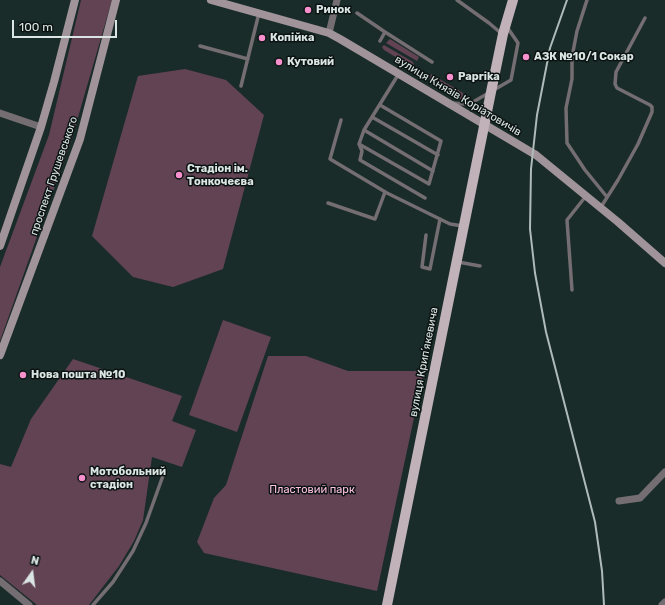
<!DOCTYPE html>
<html>
<head>
<meta charset="utf-8">
<style>
	body { margin:0 }
	#map { position:relative; width:665px; height:605px; overflow:hidden; background:#1a2c2a; font-family:Rubik,sans-serif }
	canvas { display:block }
	.north { position:absolute; left:12px; top:553px; width:40px; height:40px; -webkit-text-stroke:3px #0b1312; paint-order:stroke; rotate:14deg; font-size:11px; font-weight:700; line-height:16px; text-align:center; color:#dbe6e4 }
	.north::after { content:''; display:block; margin:auto; width:14px; height:18px; background:#dbe6e4; clip-path:polygon(50% 0,100% 100%,50% 72%,0 100%) }
	.scale { position:absolute; left:12px; top:20px; width:105px; height:18px; box-sizing:border-box; border:2px solid #dbe6e4; border-top:0; padding-left:5px; font-size:12px; line-height:14px; white-space:nowrap; color:#dbe6e4; -webkit-text-stroke:3px #0b1312; paint-order:stroke }
</style>
</head>
<body>
<div id="map">
<canvas width="665" height="605"></canvas>
<div class="north">N</div>
<div class="scale">100 m</div>
</div>
<script>
const ctx = document.querySelector('canvas').getContext('2d');
ctx.lineJoin = 'round';
function fillPath(path, color) {
  ctx.fillStyle = color;
  ctx.fill(path, 'evenodd');
}
function toPath(rows) {
  const path = new Path2D();
  for (const r of rows) {
    path.moveTo(r[0], r[1]);
    for (let i = 2; i < r.length; i += 2) path.lineTo(r[i], r[i + 1]);
  }
  return path;
}
function trace(path, color, width, dash) {
  ctx.strokeStyle = color;
  ctx.lineWidth = width;
  ctx.lineCap = dash ? 'butt' : 'round';
  ctx.setLineDash(dash || []);
  ctx.stroke(path);
}
function drawText(font, color, halo, rows, align = 'center') {
  ctx.font = font + ' Rubik,sans-serif';
  ctx.lineWidth = 3;
  ctx.setLineDash([]);
  ctx.textBaseline = 'middle';
  ctx.strokeStyle = halo;
  ctx.fillStyle = color;
  for (const [text, x, y, turn = 0] of rows) {
    ctx.save();
    ctx.translate(x, y);
    ctx.rotate((+turn || 0) * Math.PI / 180);
    ctx.textAlign = isNaN(turn) ? turn : align;
    if (halo) ctx.strokeText(text, 0, 0);
    ctx.fillText(text, 0, 0);
    ctx.restore();
  }
}
fillPath(toPath([
	[81,0,112,0,72,138,0,341,0,267,49,135],
	[390,39,419,57,417,61,386,43],
	[384,45,413,62,414,65,412,66,409,65,384,50,382,47],
	[185,69,226,80,264,115,223,269,173,287,133,277,92,236,138,76],
	[431,74,463,93,463,96,461,99,456,98,432,84,429,81],
	[223,320,271,337,237,432,189,415],
	[268,356,306,356,348,371,424,371,377,591,204,553,197,542,214,498,226,485],
	[73,359,182,396,172,421,196,430,182,467,152,457,143,520,134,541,119,566,89,605,37,605,0,575,0,464,11,467,31,419]
]), '#624354');
trace(toPath([
	[457,0,489,23,502,34],
	[587,0,577,31,572,57,572,79,566,108,567,143,585,170,607,197],
	[357,13,385,32],
	[380,41,385,32,432,62],
	[200,46,248,59],
	[398,75,364,130,359,144,362,151,360,160,425,198],
	[241,86,259,13],
	[452,103,464,104,473,102,511,80,518,43,507,27],
	[372,117,438,155],
	[341,120,330,159,387,193,450,224,463,226],
	[364,130,433,171],
	[359,144,429,184,441,141,380,105],
	[328,203,375,219,385,192],
	[601,207,618,180,638,144,652,112,652,107,650,105,617,88,615,84,616,72,645,18],
	[426,235,422,267,430,269,440,219],
	[458,262,480,266],
	[572,290,567,220,586,196],
	[93,605,113,582,133,551,146,523,165,470]
]), '#746d71', 3.5);
trace(toPath([
	[329,33,337,0],
	[0,113,41,127],
	[619,501,640,498,665,472],
	[0,581,29,605],
	[662,605,665,602]
]), '#746d71', 7);
trace(toPath([
	[211,0,329,33,340,39,536,155,618,222,665,263],
	[0,246,41,127,54,82,75,0],
	[0,355,80,139,116,0]
]), '#a0949a', 8);
trace(toPath([
	[387,605,491,92,503,34,513,0]
]), '#c1b2ba', 10);
trace(toPath([
	[567,0,550,48,537,115,531,169,530,229,535,273,546,332,595,522,602,571,604,605]
]), '#aebbb9', 2);
for (const [x, y, r, color] of [
	[308,10,4,"#f790cd"],
	[262,38,4,"#f790cd"],
	[526,57,4,"#f790cd"],
	[279,62,4,"#f790cd"],
	[450,77,4,"#f790cd"],
	[179,175,4,"#f790cd"],
	[23,375,4,"#f790cd"],
	[82,478,4,"#f790cd"]
]) {
  const dot = new Path2D();
  dot.arc(x, y, r, 0, 2 * Math.PI);
  ctx.fillStyle = color;
  ctx.fill(dot);
  trace(dot, '#0b1312', 1.5);
}
drawText('bold 11px', '#dbe6e4', '#0b1312', [
	["Ринок",316,10],
	["Копійка",270,38],
	["АЗК №10/1 Сокар",534,57],
	["Кутовий",287,62],
	["Paprika",458,77],
	["Стадіон ім.",187,169],
	["Тонкочеєва",187,182],
	["Нова пошта №10",31,375],
	["Мотобольний",90,472],
	["стадіон",90,485]
], 'left');
drawText('11px', '#dbe6e4', '#0b1312', [
	["вулиця Князів Коріатовичів",458,96,31],
	["проспект Грушевського",54,176,-71],
	["вулиця Крипʼякевича",424,362,-79]
]);
drawText('11px', '#fec1e2', '#0b1312', [
	["Пластовий парк",312,490]
]);
</script>
</body>
</html>
